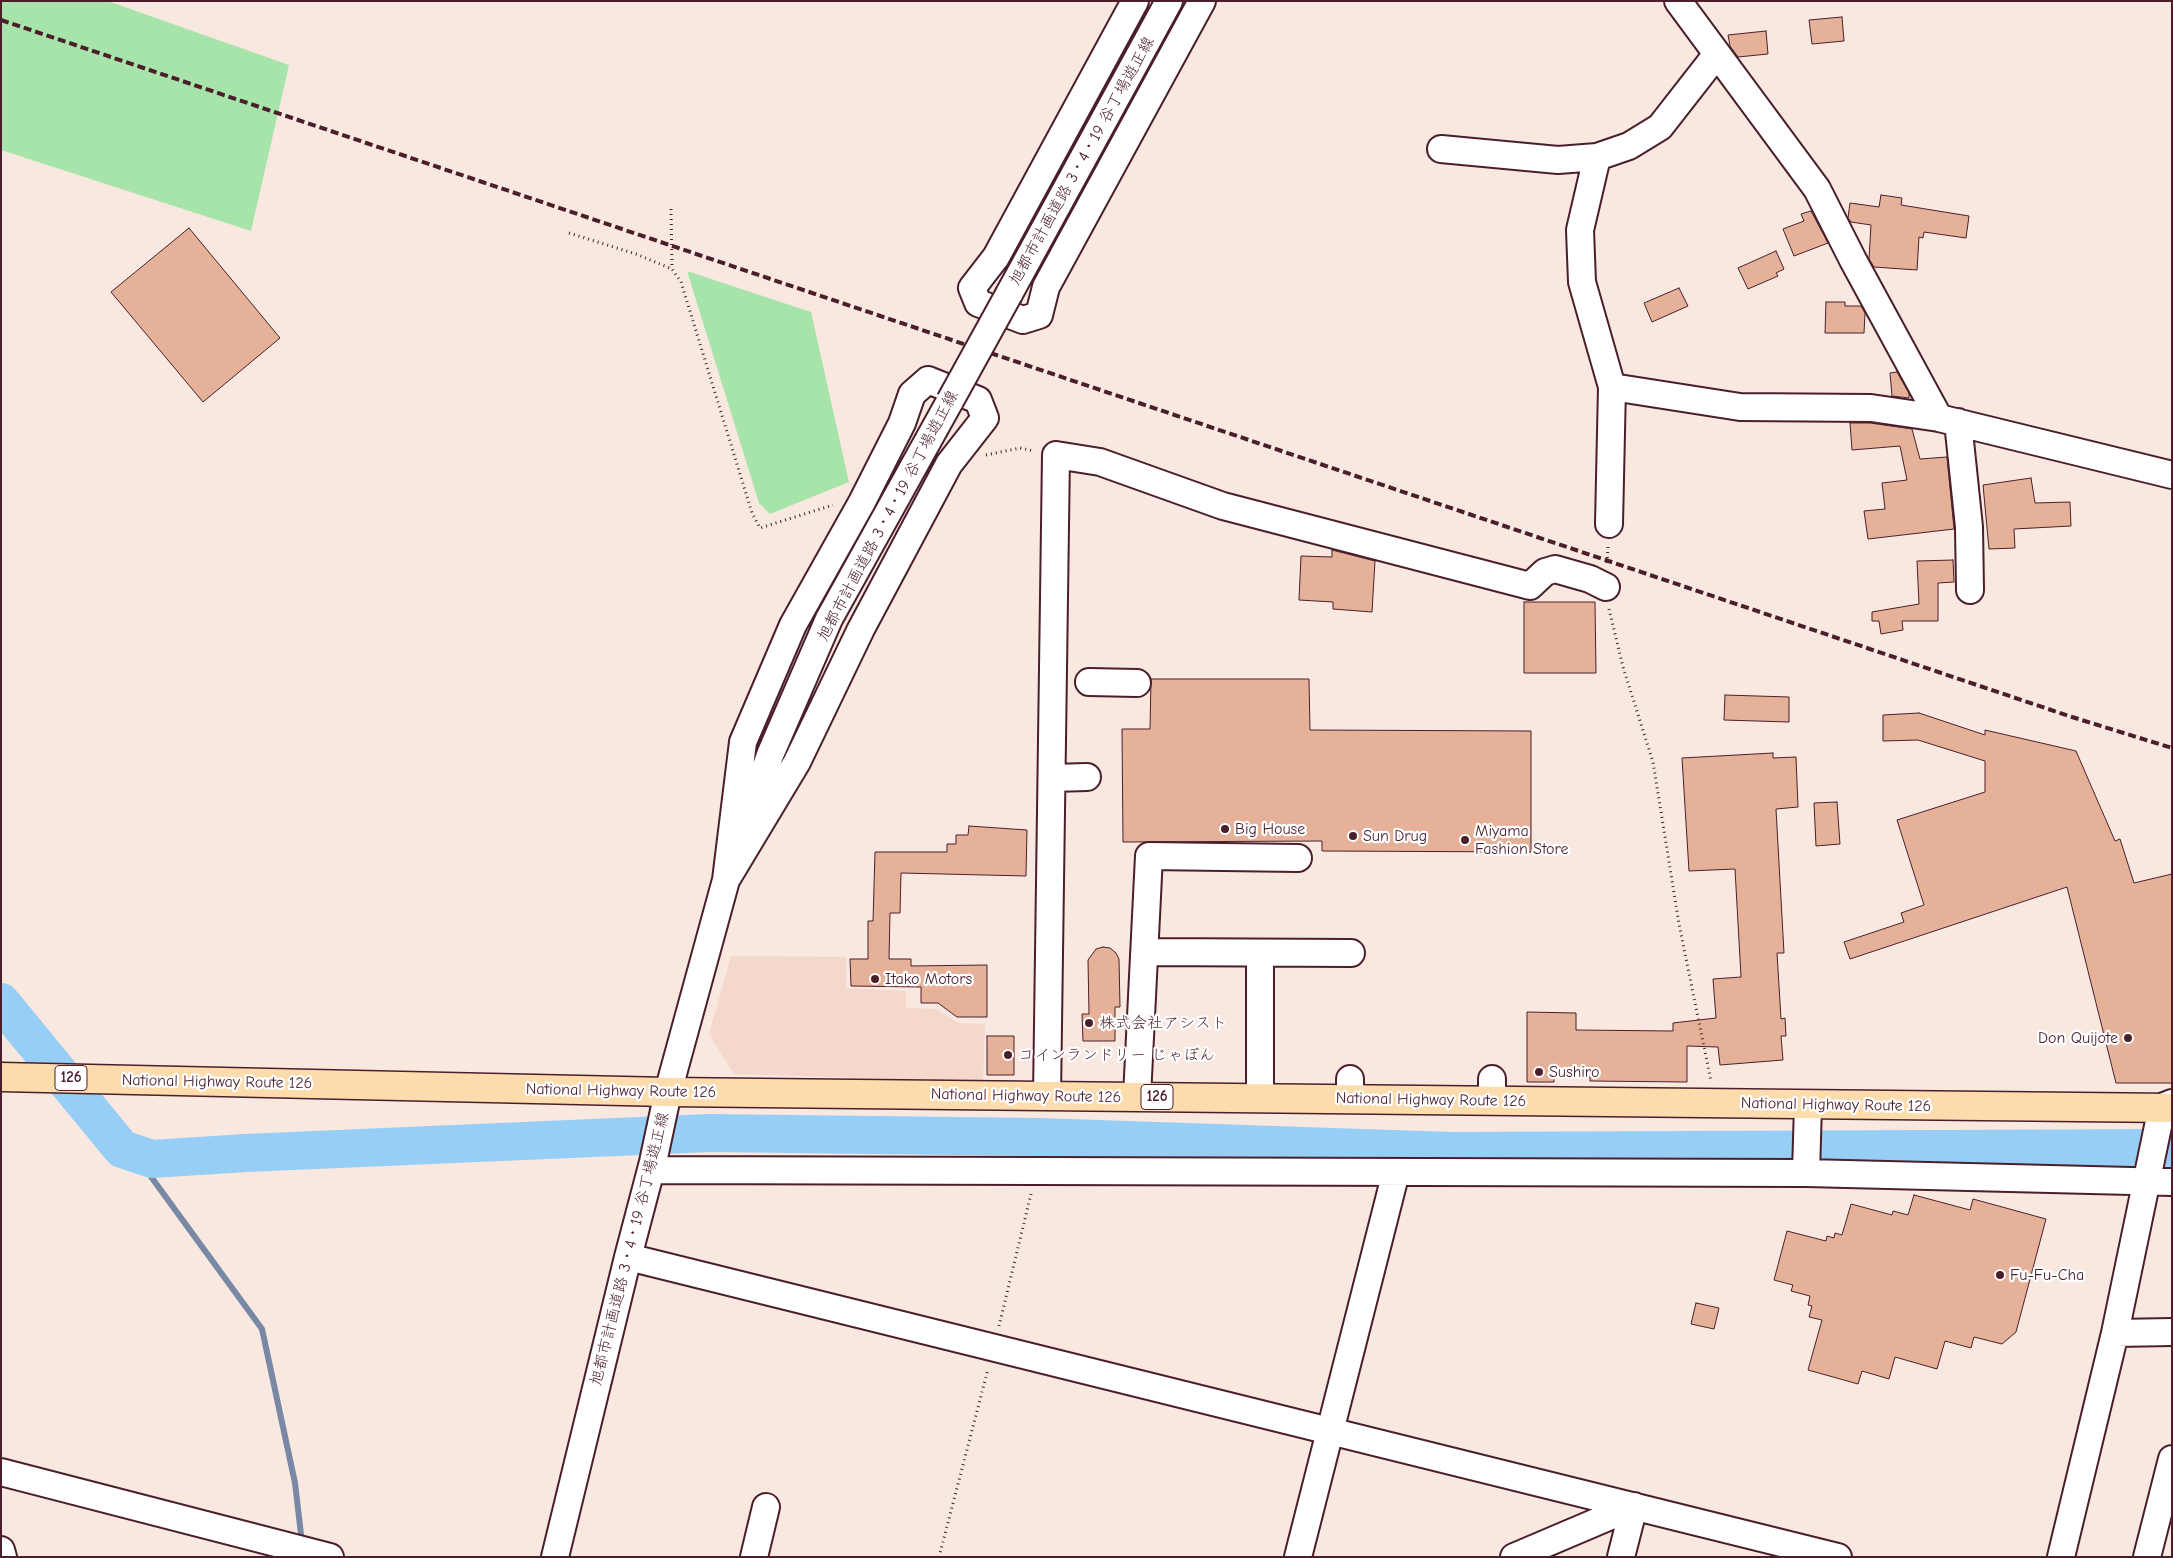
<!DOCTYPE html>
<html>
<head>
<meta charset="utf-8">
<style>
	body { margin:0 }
	#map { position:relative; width:2173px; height:1558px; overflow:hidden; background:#f8e8e0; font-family:"Comic Neue",sans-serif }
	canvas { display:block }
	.frame { position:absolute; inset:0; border:2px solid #4a1f2b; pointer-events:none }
</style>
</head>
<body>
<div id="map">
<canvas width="2173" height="1558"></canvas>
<div class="frame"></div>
</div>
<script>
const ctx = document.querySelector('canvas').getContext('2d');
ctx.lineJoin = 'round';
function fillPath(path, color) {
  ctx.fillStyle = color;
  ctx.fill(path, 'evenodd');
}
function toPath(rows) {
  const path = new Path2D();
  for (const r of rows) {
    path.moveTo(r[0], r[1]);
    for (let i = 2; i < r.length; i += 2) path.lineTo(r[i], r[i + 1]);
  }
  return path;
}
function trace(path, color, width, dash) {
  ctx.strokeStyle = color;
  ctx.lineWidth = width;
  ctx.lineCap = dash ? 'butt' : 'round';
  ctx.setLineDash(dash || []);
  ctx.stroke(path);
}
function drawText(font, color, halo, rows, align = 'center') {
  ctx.font = font + ' "Comic Neue","Klee One",sans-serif';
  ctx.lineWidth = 4.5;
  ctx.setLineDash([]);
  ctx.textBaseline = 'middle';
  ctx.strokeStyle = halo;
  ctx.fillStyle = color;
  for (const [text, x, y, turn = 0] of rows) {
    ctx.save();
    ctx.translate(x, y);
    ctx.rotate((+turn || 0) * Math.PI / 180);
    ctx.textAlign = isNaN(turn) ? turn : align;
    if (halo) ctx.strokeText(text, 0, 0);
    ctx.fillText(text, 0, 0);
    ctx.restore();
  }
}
fillPath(toPath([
	[731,956,846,957,846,988,906,991,906,1008,936,1009,959,1023,985,1024,983,1082,734,1074,709,1034]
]), '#f3d8cb');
fillPath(toPath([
	[1,1,108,1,289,65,251,231,1,150],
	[687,271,811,312,849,482,770,514,759,503]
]), '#a7e4aa');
trace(toPath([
	[133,1152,262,1329,295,1483,302,1543]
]), '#7888a5', 6);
trace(toPath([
	[1,1002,122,1149,152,1159,246,1153,709,1133,1039,1137,1451,1151,2172,1148]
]), '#96cef6', 38);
const building = toPath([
	[1842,17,1844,41,1812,44,1809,20,1842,17],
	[1766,31,1768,54,1738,57,1730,46,1728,35,1766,31],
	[1881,195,1902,198,1901,205,1969,216,1966,238,1924,232,1923,238,1919,237,1917,270,1874,267,1869,259,1871,225,1851,222,1848,218,1850,203,1879,207,1881,195],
	[1811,211,1828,243,1794,256,1783,229,1804,221,1801,214,1811,211],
	[189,228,280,338,203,402,111,292,189,228],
	[1776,251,1784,269,1776,273,1778,276,1748,289,1738,268,1776,251],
	[1679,288,1688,306,1652,322,1644,303,1679,288],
	[1826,302,1845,302,1845,306,1861,306,1865,313,1864,333,1825,333,1826,302],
	[1897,372,1909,393,1909,398,1892,396,1890,373,1897,372],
	[1850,423,1870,423,1912,429,1920,459,1947,457,1954,529,1868,539,1864,511,1885,509,1882,483,1907,480,1900,446,1852,450,1850,423],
	[2031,478,2035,503,2070,502,2071,526,2014,529,2015,548,1989,549,1983,485,2031,478],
	[1332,550,1375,561,1372,612,1333,609,1333,602,1299,600,1301,556,1332,557,1332,550],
	[1953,560,1954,582,1938,583,1938,621,1902,621,1903,630,1881,634,1879,621,1872,621,1872,612,1919,604,1917,561,1953,560],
	[1524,602,1595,602,1596,673,1524,673,1524,602],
	[1151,679,1309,679,1310,730,1531,731,1531,852,1322,851,1322,841,1123,842,1122,729,1150,729,1151,679],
	[1725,695,1789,697,1789,722,1724,720,1725,695],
	[1919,713,1985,735,1985,730,2076,751,2115,841,2120,839,2134,883,2172,874,2172,1083,2116,1083,2067,887,1850,959,1844,942,1904,922,1901,913,1924,905,1897,820,1985,792,1985,761,1918,740,1883,741,1883,715,1919,713],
	[1773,753,1773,758,1796,757,1798,807,1776,809,1784,953,1777,953,1781,1019,1785,1018,1786,1036,1781,1036,1783,1060,1720,1065,1718,1047,1687,1046,1687,1082,1590,1081,1590,1077,1554,1077,1554,1082,1527,1082,1527,1012,1576,1013,1576,1030,1673,1031,1673,1023,1716,1018,1713,979,1741,977,1735,869,1689,871,1682,758,1773,753],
	[1837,802,1840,844,1816,846,1814,803,1837,802],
	[969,826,1027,830,1026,876,901,873,900,913,890,913,889,959,911,959,911,966,987,965,987,1017,957,1017,938,1003,921,1003,921,987,851,986,850,959,868,959,868,921,873,921,875,852,947,852,947,844,956,844,956,835,968,835,969,826],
	[1103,947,1110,948,1116,953,1119,959,1120,1007,1115,1007,1115,1041,1083,1041,1082,1014,1089,1014,1088,960,1096,949,1103,947],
	[987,1036,1014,1036,1014,1075,987,1075,987,1036],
	[1914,1195,1970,1210,1973,1199,2046,1219,2016,1332,2002,1344,1974,1337,1971,1348,1945,1341,1937,1369,1895,1357,1889,1379,1862,1371,1858,1384,1808,1370,1822,1320,1809,1317,1812,1306,1808,1305,1810,1296,1791,1291,1793,1285,1774,1280,1787,1231,1826,1241,1827,1236,1834,1238,1835,1233,1842,1235,1851,1204,1892,1215,1893,1211,1908,1215,1914,1195],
	[1696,1303,1719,1308,1714,1329,1691,1324,1696,1303]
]);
fillPath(building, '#e6b199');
trace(building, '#4a1f2b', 1);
const minor = toPath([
	[1135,1,996,257,972,288,978,303,1023,320,1039,315,1046,287,1202,1],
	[1678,1,1817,189,1853,260,1939,418],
	[1441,149,1558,160,1597,157,1629,146,1660,127,1717,54],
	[1597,157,1580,230,1582,282,1612,387],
	[1009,294,1169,1],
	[928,380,978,400,985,418,949,464,861,629,797,762,726,880,743,742,793,625,862,502,902,423,912,394,928,380],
	[1958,422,1969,527,1970,590],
	[1609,524,1612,387,1740,407,1871,408,1939,418,2172,475],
	[1089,682,1137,683],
	[1052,778,1087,777],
	[1145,952,1351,953],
	[1047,1096,1056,455,1100,462,1223,506,1530,586,1545,572,1555,569,1590,579,1606,587],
	[1137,1097,1149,856,1298,858],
	[1260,1098,1260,953],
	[1350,1099,1350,1079],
	[1492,1101,1492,1079],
	[651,1170,1806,1173,2172,1182],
	[1806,1173,1808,1105],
	[628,1257,1838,1557],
	[2115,1333,2172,1332],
	[1,1472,330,1557],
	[1,1550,3,1557],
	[555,1557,628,1257,653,1162,668,1092,726,880,770,755,829,619,950,401],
	[754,1557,766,1507],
	[1298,1557,1396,1172],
	[1514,1557,1634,1506],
	[1621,1557,1634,1506],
	[2061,1557,2115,1333,2162,1107,2172,1103],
	[2147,1557,2172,1459]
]);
const highway = toPath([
	[1,1077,668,1092,2172,1108]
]);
trace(minor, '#4a1f2b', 30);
trace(highway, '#4a1f2b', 31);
trace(toPath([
	[671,209,672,269],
	[569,233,636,254,672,269,681,282,752,513,760,528,833,505],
	[986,455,1020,448,1034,451],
	[1607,563,1608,547],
	[1609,609,1623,667,1653,762,1679,924,1711,1081],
	[999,1326,1031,1194],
	[939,1557,988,1369]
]), '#4a1f2b', 3, [1, 4]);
trace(minor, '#fff', 26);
trace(highway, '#fcdcac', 28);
trace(toPath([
	[1,20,2072,717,2172,748]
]), '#4a1f2b', 4, [8, 4]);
const minorBridge = toPath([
	[950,401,1009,294]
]);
trace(minorBridge, '#4a1f2b', 30, []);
trace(minorBridge, '#fff', 26);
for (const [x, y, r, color] of [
	[1225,829,5,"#4a1f2b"],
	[1353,836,5,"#4a1f2b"],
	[1465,840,5,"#4a1f2b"],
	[875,979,5,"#4a1f2b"],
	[1089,1023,5,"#4a1f2b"],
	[2128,1038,5,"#4a1f2b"],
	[1008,1055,5,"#4a1f2b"],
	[1539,1072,5,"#4a1f2b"],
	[2000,1275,5,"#4a1f2b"]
]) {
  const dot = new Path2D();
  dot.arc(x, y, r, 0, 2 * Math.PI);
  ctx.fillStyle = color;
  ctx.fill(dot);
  trace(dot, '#fff', 2);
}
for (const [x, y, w] of [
	[71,1078,32],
	[1157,1097,32]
]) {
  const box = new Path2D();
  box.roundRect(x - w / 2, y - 12.5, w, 25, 4);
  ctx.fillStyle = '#fff';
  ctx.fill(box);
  trace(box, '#4a1f2b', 1);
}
drawText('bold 15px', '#4a1f2b', null, [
	["126",71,1078],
	["126",1157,1097]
]);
drawText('16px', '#4a1f2b', '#fff', [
	["旭都市計画道路 3・4・19 谷丁場遊正線",1082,161,-61],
	["旭都市計画道路 3・4・19 谷丁場遊正線",888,516,-62],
	["National Highway Route 126",217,1082,1],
	["National Highway Route 126",621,1091,1],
	["National Highway Route 126",1026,1096,1],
	["National Highway Route 126",1431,1100,1],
	["National Highway Route 126",1836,1105,1],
	["旭都市計画道路 3・4・19 谷丁場遊正線",630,1249,-76]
]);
drawText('16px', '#4a1f2b', '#fff', [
	["Big House",1235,829],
	["Miyama",1475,831],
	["Fashion Store",1475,849],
	["Sun Drug",1363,836],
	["Itako Motors",885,979],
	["株式会社アシスト",1099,1023],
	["Don Quijote",2118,1038,"right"],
	["コインランドリー じゃぼん",1018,1055],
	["Sushiro",1549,1072],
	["Fu-Fu-Cha",2010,1275]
], 'left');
</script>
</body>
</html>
